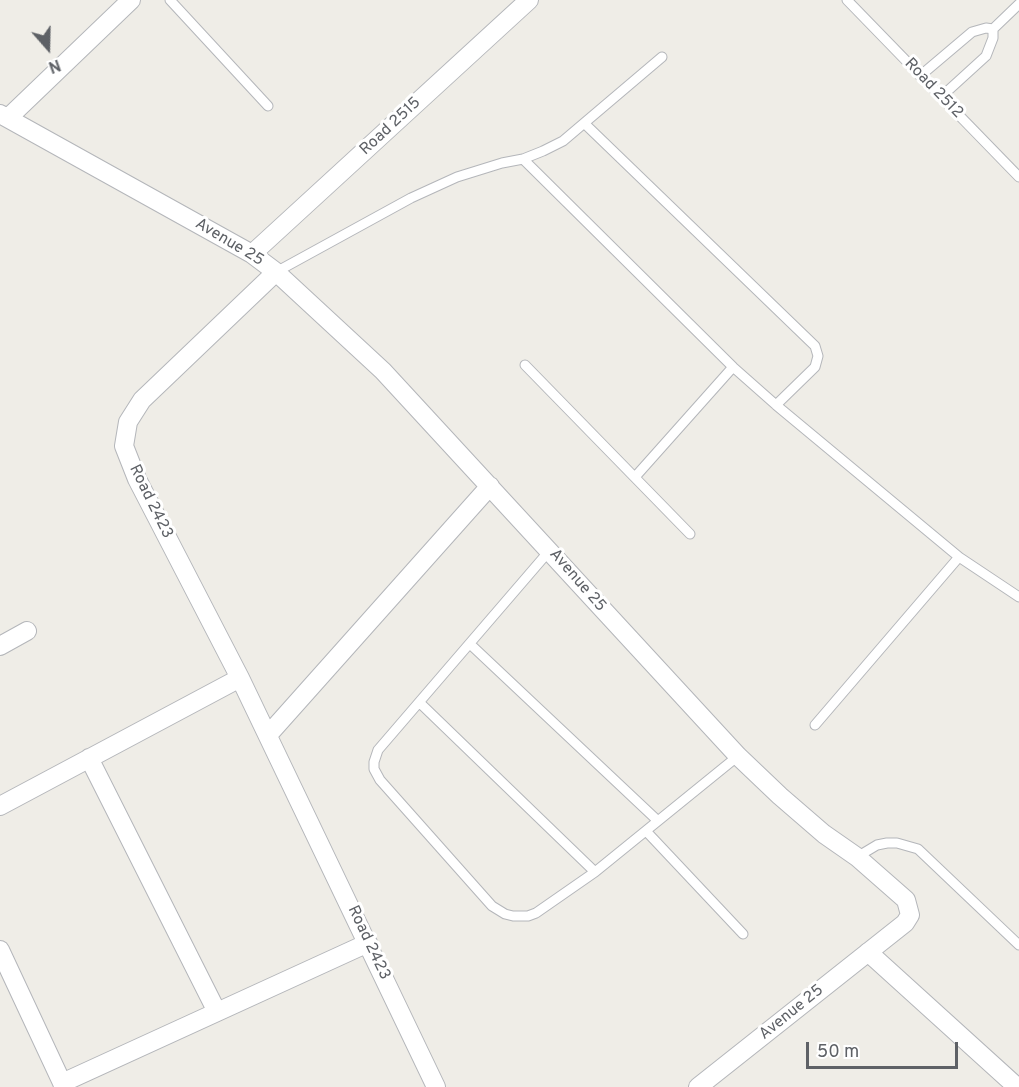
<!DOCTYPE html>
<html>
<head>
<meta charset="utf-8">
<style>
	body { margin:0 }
	#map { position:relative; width:1019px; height:1087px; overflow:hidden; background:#efede7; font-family:Overpass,sans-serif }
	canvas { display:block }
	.north { position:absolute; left:18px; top:18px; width:60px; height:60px; -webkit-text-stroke:4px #fff; paint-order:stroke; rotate:160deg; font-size:16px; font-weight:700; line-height:24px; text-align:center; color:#5e6166 }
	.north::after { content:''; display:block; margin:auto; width:21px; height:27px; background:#5e6166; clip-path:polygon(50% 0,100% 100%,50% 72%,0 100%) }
	.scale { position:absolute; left:806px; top:1042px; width:152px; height:27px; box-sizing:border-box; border:3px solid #5e6166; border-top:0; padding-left:8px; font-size:18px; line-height:21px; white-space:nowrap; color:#5e6166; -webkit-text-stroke:4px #fff; paint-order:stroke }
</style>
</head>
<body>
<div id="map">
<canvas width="1019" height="1087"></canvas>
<div class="north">N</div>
<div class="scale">50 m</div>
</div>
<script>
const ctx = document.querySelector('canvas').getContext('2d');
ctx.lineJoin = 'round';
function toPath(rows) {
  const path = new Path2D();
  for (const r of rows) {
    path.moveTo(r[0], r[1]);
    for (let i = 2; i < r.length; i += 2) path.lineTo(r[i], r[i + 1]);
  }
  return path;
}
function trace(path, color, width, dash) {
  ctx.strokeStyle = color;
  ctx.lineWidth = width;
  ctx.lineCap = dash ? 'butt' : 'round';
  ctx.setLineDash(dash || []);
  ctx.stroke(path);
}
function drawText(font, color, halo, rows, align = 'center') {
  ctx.font = font + ' Overpass,sans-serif';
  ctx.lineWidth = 6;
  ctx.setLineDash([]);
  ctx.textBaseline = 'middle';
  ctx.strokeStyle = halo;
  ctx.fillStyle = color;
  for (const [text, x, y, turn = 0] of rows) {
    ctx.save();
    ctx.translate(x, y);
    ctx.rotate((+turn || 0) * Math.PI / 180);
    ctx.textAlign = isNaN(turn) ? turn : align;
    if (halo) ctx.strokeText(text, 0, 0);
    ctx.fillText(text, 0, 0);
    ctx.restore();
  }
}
const service = toPath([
	[170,0,268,106],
	[847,0,1019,177],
	[920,76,972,32,986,28,993,29],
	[941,97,986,56,993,38,993,29,1019,4],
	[585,124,815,346,818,356,815,367,776,405],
	[523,159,733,367,776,405,959,557,1019,597],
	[276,272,411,198,457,177,502,163,523,159,543,151,563,141,662,57],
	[525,365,690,534],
	[635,477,733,367],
	[550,550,378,750,374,762,374,769,380,780,492,906,505,914,513,916,528,916,536,913,595,872,738,756],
	[470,644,658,821],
	[420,703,595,872],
	[815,725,959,557],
	[646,831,743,934],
	[857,857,877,845,887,843,897,843,918,849,1019,945]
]);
const minor = toPath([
	[0,114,252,254,276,272,383,371,738,756,780,796,824,834,857,857,906,900,910,915,905,923,698,1087],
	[8,118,131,0],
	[252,254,529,0],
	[276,272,142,400,128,422,124,446,137,479,240,678,436,1087],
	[0,646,27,631],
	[268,735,490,486],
	[89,758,217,1012],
	[0,806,240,678],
	[0,950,64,1087],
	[868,952,1017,1087],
	[62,1083,368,943]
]);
trace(service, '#b4b6ba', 11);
trace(minor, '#b4b6ba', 20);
trace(service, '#fff', 9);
trace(minor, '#fff', 18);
drawText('16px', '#5e6166', '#fff', [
	["Road 2512",933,89,46],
	["Road 2515",391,127,-43],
	["Avenue 25",229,243,31],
	["Road 2423",150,502,64],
	["Avenue 25",577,581,49],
	["Road 2423",368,943,65],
	["Avenue 25",792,1013,-39]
]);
</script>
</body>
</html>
